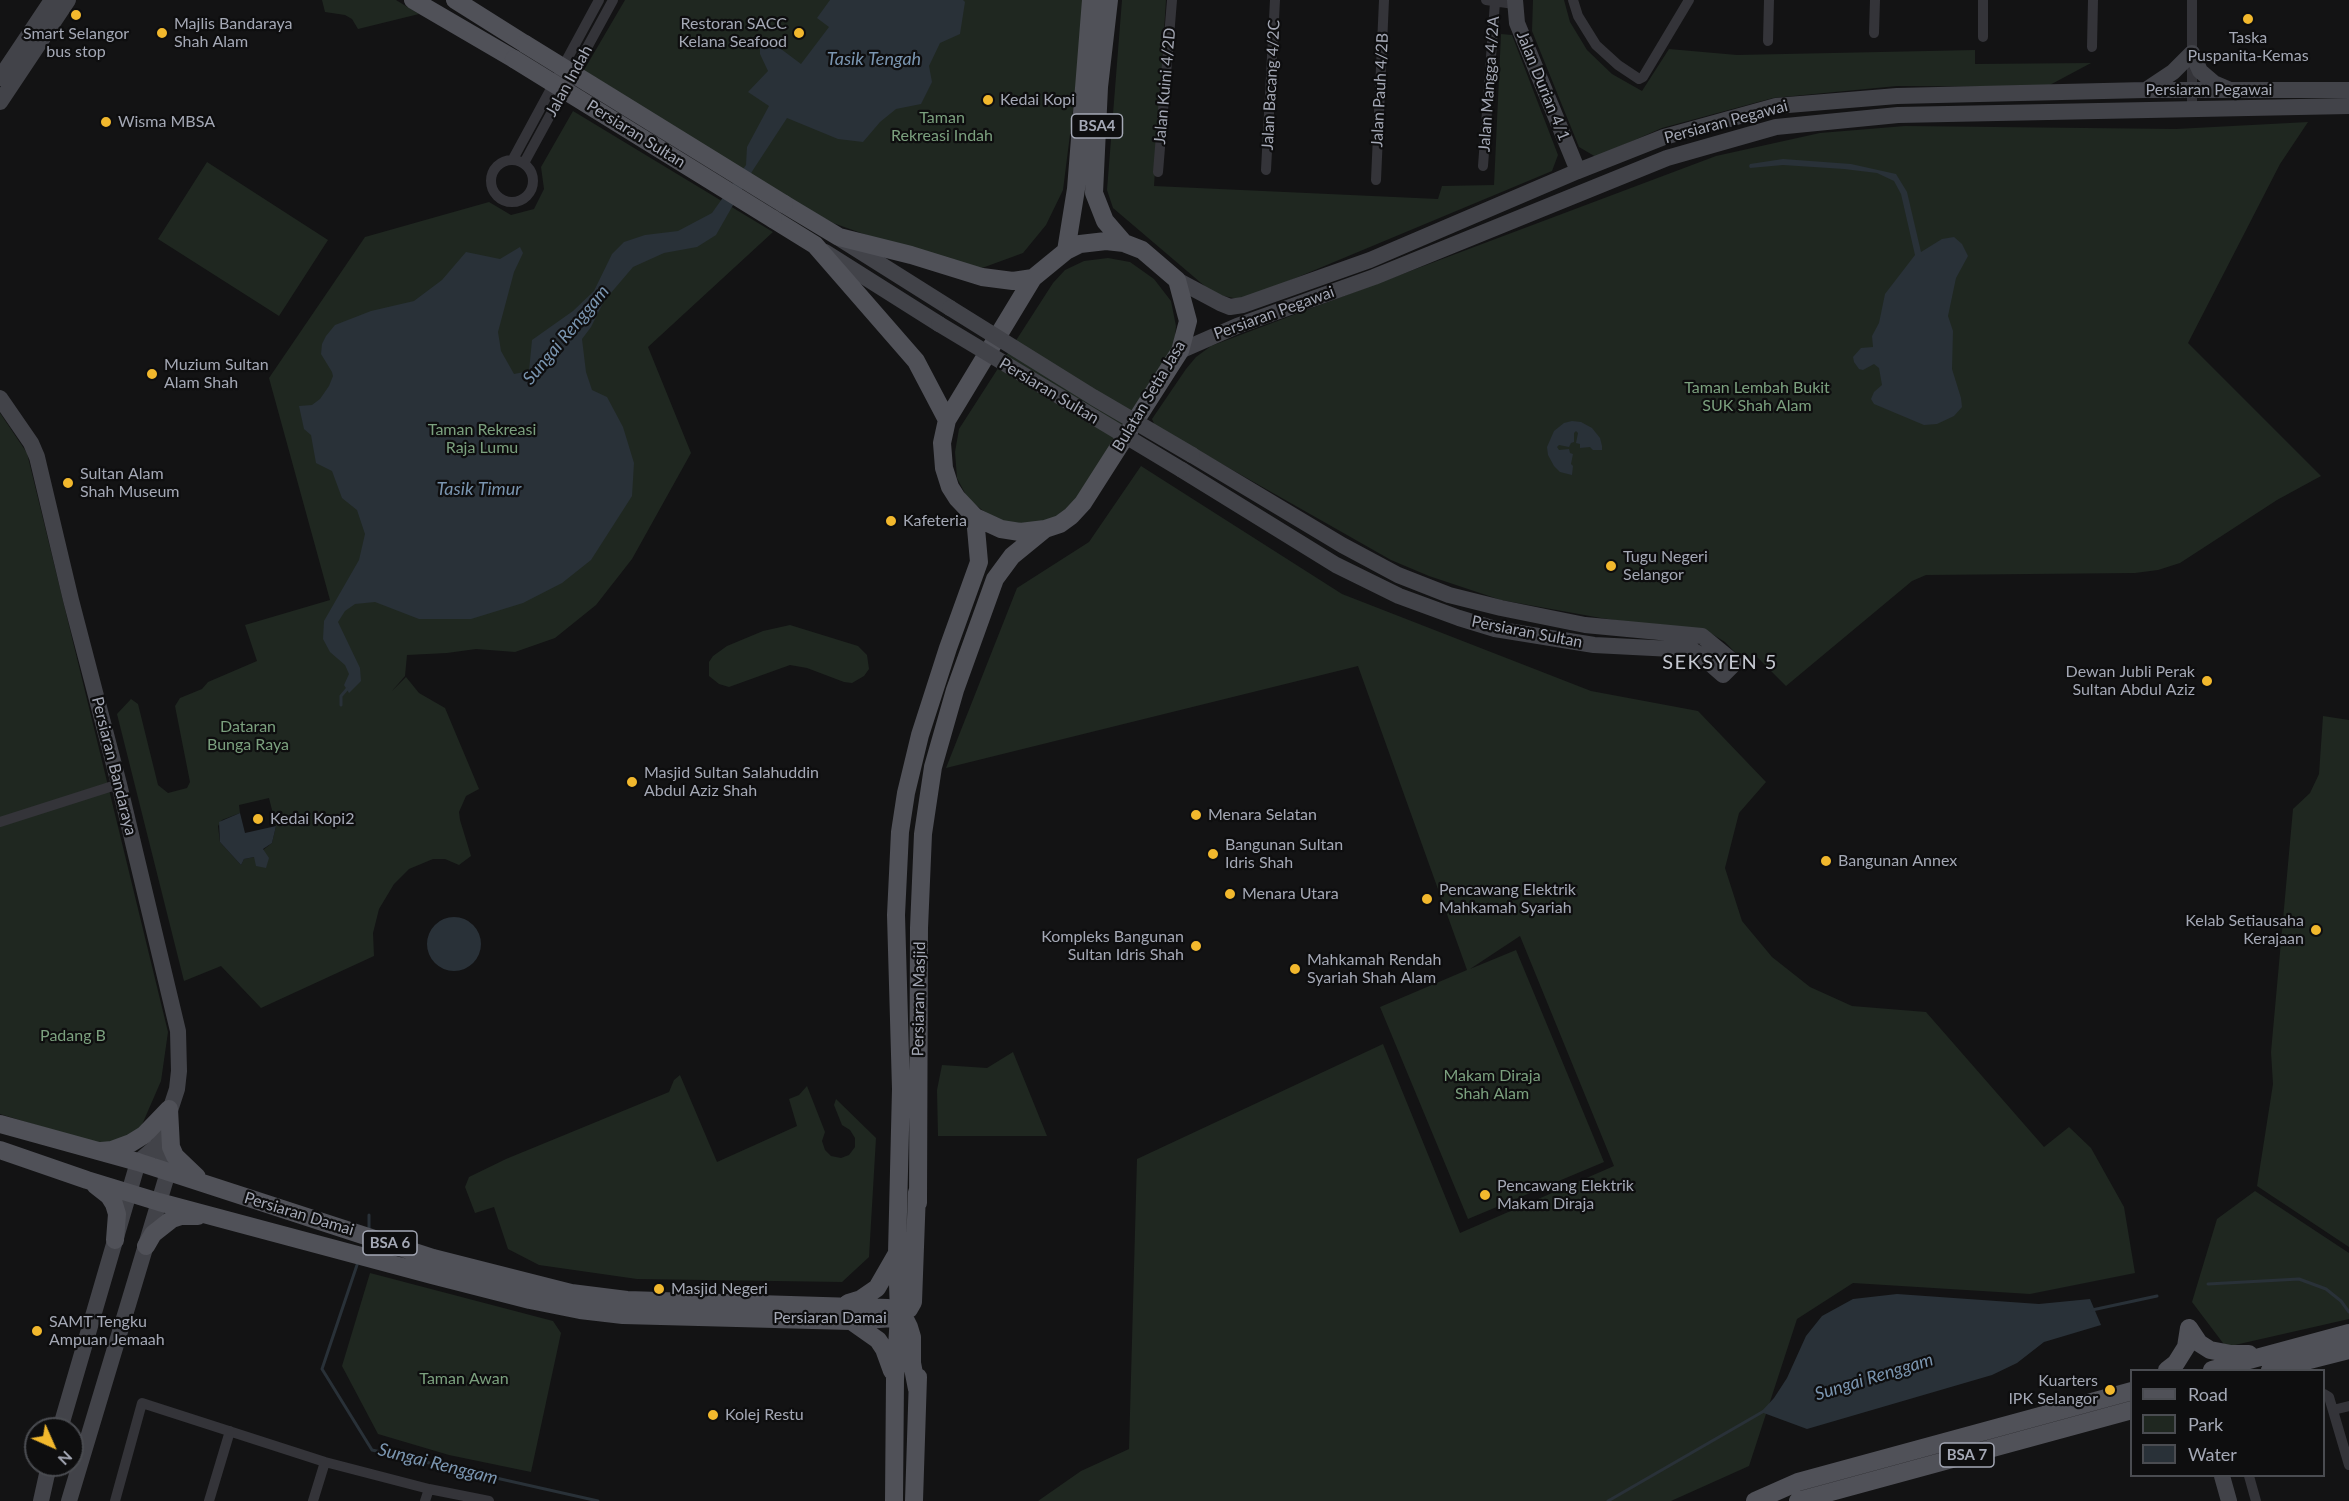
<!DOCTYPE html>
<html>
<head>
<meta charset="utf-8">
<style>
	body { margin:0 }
	#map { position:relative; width:2349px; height:1501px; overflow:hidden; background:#131314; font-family:Lato,sans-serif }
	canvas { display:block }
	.legend { position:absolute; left:2130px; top:1369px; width:195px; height:108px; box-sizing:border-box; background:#0e0e0f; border:2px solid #4a4c51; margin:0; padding:8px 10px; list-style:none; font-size:18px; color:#a4a8b5 }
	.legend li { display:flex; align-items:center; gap:12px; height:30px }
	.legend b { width:30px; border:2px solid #4a4c51 }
	.north { position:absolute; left:24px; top:1417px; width:60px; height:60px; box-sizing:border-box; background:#0e0e0f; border:2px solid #4a4c51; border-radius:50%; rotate:135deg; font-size:16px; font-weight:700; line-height:24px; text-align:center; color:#a4a8b5 }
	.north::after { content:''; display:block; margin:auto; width:21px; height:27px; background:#f2b82d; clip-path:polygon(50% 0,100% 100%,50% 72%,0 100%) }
</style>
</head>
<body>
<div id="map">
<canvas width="2349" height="1501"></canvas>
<ul class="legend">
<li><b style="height:8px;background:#505158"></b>Road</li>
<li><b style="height:16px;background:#1f2720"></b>Park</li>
<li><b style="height:16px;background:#293138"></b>Water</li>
</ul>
<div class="north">N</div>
</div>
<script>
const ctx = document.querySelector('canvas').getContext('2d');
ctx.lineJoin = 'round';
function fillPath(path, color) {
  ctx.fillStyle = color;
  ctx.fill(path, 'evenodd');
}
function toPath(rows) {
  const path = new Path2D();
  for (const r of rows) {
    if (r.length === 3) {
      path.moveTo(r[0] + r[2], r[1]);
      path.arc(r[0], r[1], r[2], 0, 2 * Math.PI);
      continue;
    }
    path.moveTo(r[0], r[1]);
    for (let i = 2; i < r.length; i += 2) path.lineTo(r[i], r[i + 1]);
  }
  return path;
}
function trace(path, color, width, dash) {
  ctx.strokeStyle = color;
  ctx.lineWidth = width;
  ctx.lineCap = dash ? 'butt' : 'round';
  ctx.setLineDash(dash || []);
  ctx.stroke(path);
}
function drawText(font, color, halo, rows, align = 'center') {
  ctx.font = font + ' Lato,sans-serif';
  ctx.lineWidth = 4.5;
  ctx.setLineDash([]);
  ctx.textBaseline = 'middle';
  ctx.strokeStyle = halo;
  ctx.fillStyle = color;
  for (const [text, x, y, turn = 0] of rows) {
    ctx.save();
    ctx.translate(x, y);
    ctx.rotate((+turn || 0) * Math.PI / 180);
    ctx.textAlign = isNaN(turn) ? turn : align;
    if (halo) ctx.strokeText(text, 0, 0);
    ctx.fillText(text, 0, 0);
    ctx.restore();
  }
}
fillPath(toPath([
	[322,0,396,0,419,14,358,29,352,19,345,15,325,12],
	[625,0,1087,0,1063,190,1046,225,1023,253,982,268,931,258,833,223,763,184,584,70],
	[1122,0,1166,0,1154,186,1438,199,1442,186,1494,185,1501,34,1512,35,1558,155,1552,171,1243,300,1214,294,1113,208,1107,190],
	[1533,0,1564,0,1570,22,1587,50,1612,74,1642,91,1669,49,1737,55,1975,50,1975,64,2091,63,2046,87,1897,86,1773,98,1662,128,1596,157,1579,147,1532,31],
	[573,111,773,232,648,347,691,453,632,559,596,605,555,638,515,652,476,649,447,653,407,655,405,676,392,691,406,677,419,693,445,708,479,789,466,796,459,812,460,820,471,856,459,865,445,859,433,859,409,869,394,884,379,909,373,933,374,956,261,1008,221,966,184,981,117,714,131,699,138,704,158,785,168,793,187,788,190,782,175,706,180,698,202,689,208,682,257,661,245,625,330,600,269,378,365,237,489,202,511,215,534,209,544,189,541,167],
	[269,798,276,826,272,843,254,857,244,859,241,865,220,842,218,826,222,820,240,813,239,805],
	[2308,122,2280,164,2188,343,2321,476,2277,500,2180,563,2158,570,2135,573,1926,575,1912,581,1786,686,1756,656,1747,665,1725,642,1712,634,1601,618,1501,600,1429,576,1391,560,1155,426,1152,419,1186,369,1196,357,1211,346,1716,156,1820,133,1905,126,2176,129],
	[207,162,328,240,279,316,158,239],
	[1108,258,1130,262,1154,279,1171,301,1176,326,1174,347,1081,500,1061,517,1033,527,1012,525,990,516,968,499,957,478,955,452,959,429,1053,283,1065,270,1084,261],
	[0,413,27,453,168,1032,161,1081,141,1127,112,1148,0,1114],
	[1141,466,1342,594,1591,691,1698,711,1766,782,1739,813,1725,868,1742,921,1772,957,1810,987,1852,1006,1926,1012,2044,1147,2069,1127,2091,1148,2124,1207,2135,1273,2030,1294,1853,1283,1797,1319,1749,1466,1671,1501,1038,1501,1081,1471,1129,1449,1137,1159,1383,1044,1460,1233,1614,1166,1520,936,1470,969,1516,950,1604,1162,1468,1219,1380,1007,1467,970,1358,666,946,768,1017,588,1089,542],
	[790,625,858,646,867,655,869,669,864,676,852,683,844,682,807,668,790,665,729,687,719,684,709,676,709,662,713,656,727,646,763,631],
	[2323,716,2349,720,2349,1247,2257,1186,2273,1084,2271,1052,2293,809,2310,793,2319,774],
	[1013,1052,1047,1136,938,1136,937,1090,942,1065,987,1068],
	[680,1075,717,1162,797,1126,789,1099,799,1095,807,1086,825,1132,822,1141,825,1150,831,1156,841,1158,849,1155,855,1147,855,1138,850,1130,842,1125,834,1105,836,1099,876,1138,869,1257,842,1282,637,1279,539,1265,508,1249,494,1207,475,1213,465,1187,469,1177,506,1159,669,1092,674,1080],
	[2255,1191,2349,1253,2349,1319,2226,1347,2192,1302,2217,1219],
	[370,1273,553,1321,561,1333,531,1472,449,1455,378,1434,342,1366]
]), '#1f2720');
fillPath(toPath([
	[830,0,963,0,965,2,960,34,940,43,929,66,932,82,921,104,896,109,880,122,863,142,838,139,787,118,753,170,716,235,697,247,664,253,633,267,604,301,591,327,582,339,586,372,592,390,607,397,623,427,634,463,632,496,591,560,562,583,523,603,471,619,419,619,375,602,355,604,345,611,338,622,360,668,361,681,349,693,344,685,349,674,345,665,330,652,323,639,324,621,359,560,365,534,357,510,342,498,332,471,316,463,311,435,304,429,299,406,312,405,320,399,329,386,333,376,332,372,321,354,322,344,326,336,335,325,371,311,414,301,442,280,466,252,500,259,520,247,523,253,514,272,498,332,501,351,514,374,529,371,532,340,573,311,594,291,612,254,624,242,645,235,678,231,712,213,746,165,747,147,769,106,748,92,768,71,760,54,760,39,769,40,801,64,829,27,817,18],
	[1783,159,1851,164,1896,174,1907,192,1921,252,1942,239,1954,237,1962,244,1968,256,1956,278,1948,316,1953,331,1952,369,1961,398,1962,407,1954,416,1937,424,1924,425,1874,404,1871,399,1874,392,1882,385,1879,368,1874,364,1863,370,1859,369,1854,362,1853,357,1861,348,1873,347,1872,336,1879,323,1885,294,1915,255,1901,194,1894,181,1877,173,1844,169,1783,165,1750,168,1749,166,1750,164],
	[1572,421,1581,422,1592,428,1600,438,1602,446,1602,450,1593,450,1590,447,1580,448,1580,444,1576,443,1578,433,1576,431,1574,433,1574,442,1571,443,1569,447,1559,445,1557,447,1559,450,1569,449,1570,453,1573,454,1571,464,1573,466,1572,475,1560,472,1554,466,1548,455,1547,447,1554,431,1564,423],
	[240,813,245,833,276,826,272,843,263,849,269,858,266,868,256,866,254,857,244,859,241,865,220,842,219,822],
	[454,944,27],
	[1897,1294,2039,1304,2090,1299,2101,1325,2044,1342,2017,1363,1992,1375,1807,1429,1761,1412,1774,1398,1787,1378,1806,1336,1822,1316,1853,1299]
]), '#293138');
trace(toPath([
	[341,705,341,696,347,689],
	[369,1215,369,1228],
	[357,1265,322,1369,372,1450,598,1501],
	[2208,1284,2299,1279,2326,1289,2341,1301,2349,1312],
	[2092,1310,2157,1296],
	[1608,1501,1764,1411]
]), '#293138', 3);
trace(toPath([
	[1486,0,1514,4],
	[1573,0,1578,16,1596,45,1618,65,1639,79,1643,77,1689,0],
	[2192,0,2192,109],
	[1874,33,1875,0],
	[1983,37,1983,0],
	[1768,41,1769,0],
	[2092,47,2093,0],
	[513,159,599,0],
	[512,181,21],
	[524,163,613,0],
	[1483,166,1495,2],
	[1266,170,1275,0],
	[1158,172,1172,0],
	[1376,180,1384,0],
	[0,822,119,784],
	[2324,1394,2329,1397,2349,1465],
	[2333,1410,2349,1406],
	[2249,1476,2256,1501],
	[115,1501,142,1403,325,1462,429,1489,489,1501],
	[209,1501,230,1431],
	[313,1501,325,1462],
	[425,1501,429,1489]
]), '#343439', 10);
trace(toPath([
	[1515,0,1517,23,1578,171],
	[0,78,52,0],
	[2146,90,2173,72,2192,53,2200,71,2214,83,2228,89],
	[0,102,68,0],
	[842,240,950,308],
	[825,252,939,324],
	[1177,280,1220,303,1230,307,1243,305,1370,260,1578,171,1664,137,1776,106,1897,96,2145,90,2349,90],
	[1180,351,1237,326,1374,277,1667,158,1776,127,1898,115,2349,106],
	[0,398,31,443,37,457,71,600,119,784,178,1031,179,1071,177,1089,159,1144,168,1172,69,1501],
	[1182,470,1336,565,1399,596,1459,618,1495,629,1594,645,1692,650,1699,654,1723,675,1735,663,1702,636,1585,625,1501,608,1449,595,1398,575,1342,545,1192,455],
	[60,1429,138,1162,159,1144],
	[2222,1476,2229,1501],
	[41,1501,49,1465]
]), '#424349', 16);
trace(toPath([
	[413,0,514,59],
	[455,0,525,44],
	[1109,0,1099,87,1094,193,1105,221,1124,243],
	[784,204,839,237,911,255,982,277,1013,281,1033,278],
	[773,219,815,245,916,361,947,420],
	[1106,241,1124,243,1142,250,1177,280,1188,321,1180,351,1083,503,1071,516,1060,524,1045,529,1020,532,1001,529,975,517,957,498,950,487,944,468,942,443,947,420,1033,278,1066,251,1080,244,1106,241],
	[1066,251,1076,189,1091,0],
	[169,1109,171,1147,175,1156,197,1177],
	[0,1124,138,1162,433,1258,571,1293,627,1300,888,1308,906,1321,909,1327,912,1337,912,1363,917,1389],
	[0,1150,87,1180,159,1202,432,1275,530,1300,580,1310,623,1315,851,1321,893,1318,909,1309,913,1302,917,1192],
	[101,1151,112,1150,131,1143,144,1135,169,1109],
	[95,1185,109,1196,114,1204,117,1214,115,1240],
	[918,1203,919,928,923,834,933,767,955,690,995,579,1012,556,1045,529],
	[146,1246,153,1234,172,1219,181,1216,198,1216],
	[848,1303,861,1299,877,1288,896,1255],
	[851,1321,878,1340,884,1349,892,1371],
	[2189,1328,2199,1343,2210,1350,2231,1354,2249,1354],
	[2167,1370,2176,1363,2186,1347,2189,1328],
	[2212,1370,2349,1333],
	[2270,1370,2349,1350],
	[894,1501,895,1379,899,1315,897,1253,901,1089,896,915,900,832,906,793,920,735,948,648,979,562,975,517],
	[914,1501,918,1377],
	[1755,1501,1798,1482,2132,1391],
	[1798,1501,2132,1410]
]), '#505158', 18);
trace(toPath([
	[950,308,1093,397,1192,455],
	[939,324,1182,470]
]), '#424349', 16);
trace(toPath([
	[525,44,784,204],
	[514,59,773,219]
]), '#505158', 18);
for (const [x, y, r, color] of [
	[76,15,6,"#f2b82d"],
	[2248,19,6,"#f2b82d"],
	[162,33,6,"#f2b82d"],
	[799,33,6,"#f2b82d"],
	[988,100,6,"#f2b82d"],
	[106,122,6,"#f2b82d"],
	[152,374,6,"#f2b82d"],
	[68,483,6,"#f2b82d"],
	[891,521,6,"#f2b82d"],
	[1611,566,6,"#f2b82d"],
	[2207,681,6,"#f2b82d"],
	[632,782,6,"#f2b82d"],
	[1196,815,6,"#f2b82d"],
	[258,819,6,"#f2b82d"],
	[1213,854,6,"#f2b82d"],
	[1826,861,6,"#f2b82d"],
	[1230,894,6,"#f2b82d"],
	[1427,899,6,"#f2b82d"],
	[2316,930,6,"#f2b82d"],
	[1196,946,6,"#f2b82d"],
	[1295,969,6,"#f2b82d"],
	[1485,1195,6,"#f2b82d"],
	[659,1289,6,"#f2b82d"],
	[37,1331,6,"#f2b82d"],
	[2110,1390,6,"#f2b82d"],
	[713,1415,6,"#f2b82d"]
]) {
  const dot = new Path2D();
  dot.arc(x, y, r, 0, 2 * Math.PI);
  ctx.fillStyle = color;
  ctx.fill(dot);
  trace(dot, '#0e0e0f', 2);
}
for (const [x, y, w] of [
	[1097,126,51],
	[390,1243,54],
	[1967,1455,54]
]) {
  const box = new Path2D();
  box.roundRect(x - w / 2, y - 12, w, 24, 4.5);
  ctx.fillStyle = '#0e0e0f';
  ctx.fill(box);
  trace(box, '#a4a8b5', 1.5);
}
drawText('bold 15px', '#a4a8b5', null, [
	["BSA4",1097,126],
	["BSA 6",390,1243],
	["BSA 7",1967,1455]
]);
drawText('16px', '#a4a8b5', '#0e0e0f', [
	["Majlis Bandaraya",174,24],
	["Shah Alam",174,42],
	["Restoran SACC",787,24,"right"],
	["Kelana Seafood",787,42,"right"],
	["Smart Selangor",76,34,"center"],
	["bus stop",76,52,"center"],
	["Taska",2248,38,"center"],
	["Puspanita-Kemas",2248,56,"center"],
	["Kedai Kopi",1000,100],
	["Wisma MBSA",118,122],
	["Muzium Sultan",164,365],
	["Alam Shah",164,383],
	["Sultan Alam",80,474],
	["Shah Museum",80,492],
	["Kafeteria",903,521],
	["Tugu Negeri",1623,557],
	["Selangor",1623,575],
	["Dewan Jubli Perak",2195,672,"right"],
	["Sultan Abdul Aziz",2195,690,"right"],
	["Masjid Sultan Salahuddin",644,773],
	["Abdul Aziz Shah",644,791],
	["Menara Selatan",1208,815],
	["Kedai Kopi2",270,819],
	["Bangunan Sultan",1225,845],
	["Idris Shah",1225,863],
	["Bangunan Annex",1838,861],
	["Pencawang Elektrik",1439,890],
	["Mahkamah Syariah",1439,908],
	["Menara Utara",1242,894],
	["Kelab Setiausaha",2304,921,"right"],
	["Kerajaan",2304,939,"right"],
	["Kompleks Bangunan",1184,937,"right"],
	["Sultan Idris Shah",1184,955,"right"],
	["Mahkamah Rendah",1307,960],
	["Syariah Shah Alam",1307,978],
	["Pencawang Elektrik",1497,1186],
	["Makam Diraja",1497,1204],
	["Masjid Negeri",671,1289],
	["SAMT Tengku",49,1322],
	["Ampuan Jemaah",49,1340],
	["Kuarters",2098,1381,"right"],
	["IPK Selangor",2098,1399,"right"],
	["Kolej Restu",725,1415]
], 'left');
drawText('16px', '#a4a8b5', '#0e0e0f', [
	["Jalan Indah",569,81,-61],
	["Jalan Mangga 4/2A",1489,84,-86],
	["Jalan Bacang 4/2C",1271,85,-87],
	["Jalan Kuini 4/2D",1165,86,-85],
	["Jalan Durian 4/1",1543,86,68],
	["Jalan Pauh 4/2B",1380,90,-87],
	["Persiaran Pegawai",2209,90],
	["Persiaran Pegawai",1726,122,-15],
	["Persiaran Sultan",636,134,32],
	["Persiaran Pegawai",1274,313,-20],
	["Persiaran Sultan",1049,391,31],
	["Bulatan Setia Jasa",1149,396,-59],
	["Persiaran Sultan",1527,632,11],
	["Persiaran Bandaraya",114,766,76],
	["Persiaran Masjid",919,999,-89],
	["Persiaran Damai",299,1214,17],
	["Persiaran Damai",830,1318]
]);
drawText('16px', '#7ba07e', '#0e0e0f', [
	["Taman",942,118],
	["Rekreasi Indah",942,136],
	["Taman Lembah Bukit",1757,388],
	["SUK Shah Alam",1757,406],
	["Taman Rekreasi",482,430],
	["Raja Lumu",482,448],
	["Dataran",248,727],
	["Bunga Raya",248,745],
	["Padang B",73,1036],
	["Makam Diraja",1492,1076],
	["Shah Alam",1492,1094],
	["Taman Awan",464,1379]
]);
drawText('italic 18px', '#7a95b0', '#0e0e0f', [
	["Tasik Tengah",874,59],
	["Sungai Renggam",566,335,-50],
	["Tasik Timur",479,489],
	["Sungai Renggam",1874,1377,-17],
	["Sungai Renggam",438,1464,14]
]);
ctx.letterSpacing = '1.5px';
drawText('20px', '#c5c8d1', '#0e0e0f', [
	["SEKSYEN 5",1720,663]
]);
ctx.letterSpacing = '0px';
</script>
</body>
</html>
